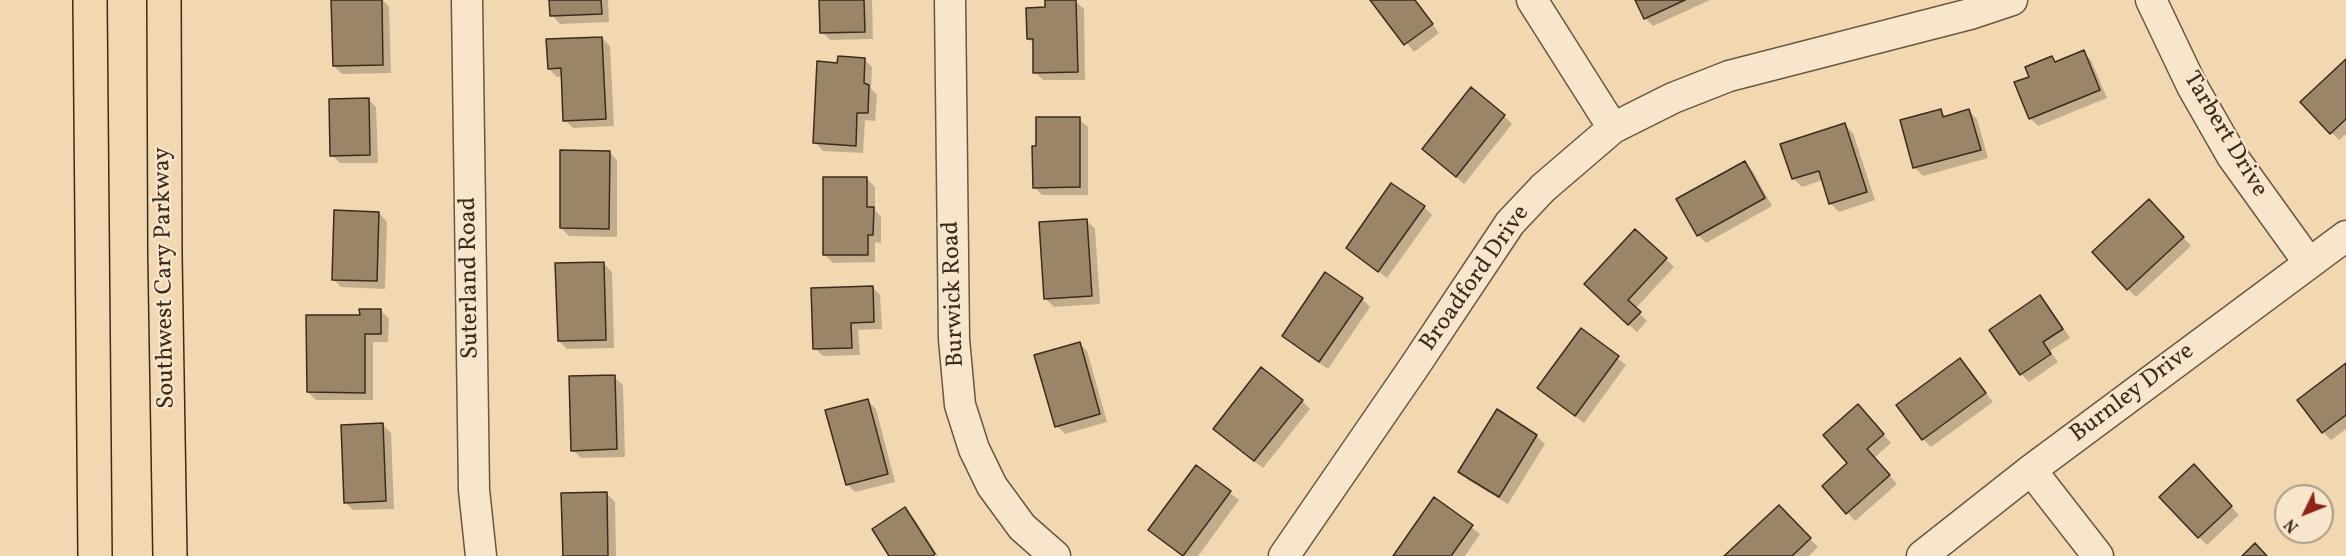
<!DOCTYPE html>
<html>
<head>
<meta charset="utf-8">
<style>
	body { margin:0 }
	#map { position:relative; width:2346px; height:556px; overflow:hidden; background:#f2d8b0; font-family:Vollkorn,serif }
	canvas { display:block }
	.north { position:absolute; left:2274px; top:484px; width:60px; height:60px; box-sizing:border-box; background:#f7e6cc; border:2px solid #ac9b86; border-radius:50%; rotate:227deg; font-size:16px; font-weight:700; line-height:24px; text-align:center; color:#3c2b1d }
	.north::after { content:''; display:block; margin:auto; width:21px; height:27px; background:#8f2418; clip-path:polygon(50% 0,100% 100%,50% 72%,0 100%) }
</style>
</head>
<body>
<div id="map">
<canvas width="2346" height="556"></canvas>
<div class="north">N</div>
</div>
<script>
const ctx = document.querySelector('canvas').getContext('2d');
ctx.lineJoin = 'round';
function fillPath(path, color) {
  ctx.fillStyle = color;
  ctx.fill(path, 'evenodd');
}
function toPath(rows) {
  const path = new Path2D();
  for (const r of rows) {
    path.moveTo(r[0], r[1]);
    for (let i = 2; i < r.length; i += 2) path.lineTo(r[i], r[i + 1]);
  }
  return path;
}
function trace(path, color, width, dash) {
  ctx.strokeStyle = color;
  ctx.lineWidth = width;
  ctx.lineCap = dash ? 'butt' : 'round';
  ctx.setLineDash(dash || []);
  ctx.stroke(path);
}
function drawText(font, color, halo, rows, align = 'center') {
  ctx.font = font + ' Vollkorn,serif';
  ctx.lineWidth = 4.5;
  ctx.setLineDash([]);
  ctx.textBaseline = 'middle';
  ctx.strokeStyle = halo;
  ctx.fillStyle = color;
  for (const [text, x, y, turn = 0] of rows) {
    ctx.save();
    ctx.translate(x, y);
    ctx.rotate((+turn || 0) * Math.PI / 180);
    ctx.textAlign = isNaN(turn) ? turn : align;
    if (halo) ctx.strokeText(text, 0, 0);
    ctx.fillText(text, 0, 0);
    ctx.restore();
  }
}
fillPath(toPath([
	[333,0,383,0,389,7,391,73,342,74,334,66],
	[551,0,608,0,609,22,560,24,552,15],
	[821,0,872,0,873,39,830,40,822,32],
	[1372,0,1415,0,1439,33,1414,52],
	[1636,0,1710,0,1653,26,1645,18],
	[1075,1,1084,9,1085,80,1043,80,1035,72,1034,44,1028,38,1046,9],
	[602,38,610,46,614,126,573,128,565,120,563,76,557,77,549,69],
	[2083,52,2091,60,2107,98,2038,126,2030,118,2052,58,2057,63],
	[864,59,872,67,871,89,877,95,875,121,865,120,863,153,823,151,815,142,838,64],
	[2346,61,2346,134,2339,140,2331,132],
	[368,99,376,107,378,163,340,163,332,155],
	[1940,111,1947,117,1969,111,1977,119,1988,158,1923,176,1915,168],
	[1504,116,1512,124,1464,184,1424,149],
	[1079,119,1088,127,1088,195,1042,195,1034,187,1038,147],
	[1844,125,1853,133,1875,200,1839,212,1831,204,1823,180,1802,187,1793,178],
	[609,152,617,160,617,237,569,236,561,228],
	[1744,162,1752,170,1772,206,1706,243,1698,235],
	[867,179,875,187,875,210,881,217,881,243,875,242,875,262,833,263,824,254],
	[1424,207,1432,215,1387,278,1348,248],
	[2157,209,2191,246,2136,297,2128,289],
	[379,213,387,222,385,289,341,287,333,279],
	[1087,221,1095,229,1100,304,1054,307,1046,299],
	[1666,259,1674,267,1635,309,1647,321,1637,332,1594,292],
	[603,263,612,272,614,348,567,349,559,341],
	[872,287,880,295,882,329,858,330,860,355,823,356,815,348],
	[2040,297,2048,305,2070,338,2050,351,2058,362,2029,382,2021,374,1991,330],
	[1362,299,1370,307,1328,369,1292,344,1284,336],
	[381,311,389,319,388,342,373,342,373,400,316,400,308,392,361,317],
	[1582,330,1626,365,1584,423,1539,388],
	[1079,343,1087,351,1107,422,1065,434,1057,426],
	[1960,360,1993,402,1931,447,1923,439],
	[2346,364,2346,429,2331,440,2323,432],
	[614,377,623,385,625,457,581,458,573,450],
	[868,401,876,409,895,482,855,492,847,484],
	[1302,401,1310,409,1263,468,1223,437],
	[1866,415,1891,443,1874,458,1897,484,1855,521,1824,486,1850,463],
	[383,425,391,433,394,509,353,510,345,502],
	[1536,436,1545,444,1508,504,1468,480,1460,471],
	[1196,467,1239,500,1198,556,1182,556,1150,530],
	[2202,475,2239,515,2207,545,2199,537],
	[606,493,615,502,616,556,564,556],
	[1434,499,1480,534,1465,556,1395,556],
	[905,509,913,517,938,556,891,556],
	[1787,515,1818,547,1809,556,1727,556]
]), '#0003');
const building = toPath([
	[331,0,382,0,383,65,333,66,331,0],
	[549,0,601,0,602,14,550,16,549,0],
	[819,0,864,0,865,32,820,33,819,0],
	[1045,0,1076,0,1078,72,1033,73,1033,39,1027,39,1026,8,1045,7,1045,0],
	[1370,0,1415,0,1433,24,1404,45,1370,0],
	[1635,0,1685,0,1644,19,1635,0],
	[602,37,606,119,563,121,561,68,548,69,546,39,602,37],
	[2084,50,2100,90,2029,119,2014,82,2029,77,2025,67,2052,56,2055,62,2084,50],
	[838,56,865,58,864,83,869,85,868,113,857,113,856,146,813,143,817,61,837,63,838,56],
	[2346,59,2346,119,2330,134,2300,102,2346,59],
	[1471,87,1505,115,1456,177,1422,149,1471,87],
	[369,98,370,155,330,156,329,99,369,98],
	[1941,109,1943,117,1969,109,1981,150,1913,168,1900,120,1941,109],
	[1036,117,1080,117,1080,187,1033,188,1032,146,1036,146,1036,117],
	[1845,123,1867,192,1829,204,1819,171,1792,179,1780,144,1845,123],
	[560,150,610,151,609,229,560,228,560,150],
	[1745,161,1765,198,1697,236,1676,199,1745,161],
	[823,177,867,177,867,207,874,207,873,235,868,235,868,255,823,255,823,177],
	[1391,183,1425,206,1378,272,1346,248,1391,183],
	[2149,199,2184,237,2127,290,2092,252,2149,199],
	[334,210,379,212,377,281,332,280,334,210],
	[1087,219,1092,296,1044,299,1039,222,1087,219],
	[1635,229,1667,258,1628,300,1641,312,1628,325,1584,284,1635,229],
	[604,262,606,340,558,341,555,263,604,262],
	[1325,272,1363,298,1319,362,1282,336,1325,272],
	[873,286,874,322,851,323,852,348,813,349,811,288,873,286],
	[2040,295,2063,329,2043,342,2051,354,2020,375,1989,330,2040,295],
	[359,309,381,309,381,334,365,334,365,393,307,392,306,315,360,315,359,309],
	[1581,328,1619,356,1575,416,1537,388,1581,328],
	[1080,342,1100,414,1055,427,1034,355,1080,342],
	[1960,358,1986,393,1922,440,1896,405,1960,358],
	[2346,363,2346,415,2322,433,2297,400,2346,363],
	[1261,367,1303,400,1254,461,1213,429,1261,367],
	[615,375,617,449,571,451,569,376,615,375],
	[868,399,888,474,846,485,825,410,868,399],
	[1858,404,1884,434,1867,449,1890,475,1846,514,1822,486,1847,463,1823,435,1858,404],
	[1497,409,1537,435,1499,497,1458,472,1497,409],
	[383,423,386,501,344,503,341,425,383,423],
	[2194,464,2232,506,2198,538,2159,497,2194,464],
	[1196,465,1231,491,1183,556,1148,530,1196,465],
	[607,492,608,556,563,556,561,493,607,492],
	[1434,497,1473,525,1451,556,1393,556,1434,497],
	[1779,505,1811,538,1792,556,1724,556,1779,505],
	[905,507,935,554,932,556,889,556,872,529,905,507],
	[2255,543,2267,556,2242,556,2255,543]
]);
fillPath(building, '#9b8569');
trace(building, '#3c2b1d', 1.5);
const minor = toPath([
	[467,0,474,490,481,556],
	[950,0,954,339,960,405,974,449,992,486,1022,527,1055,556],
	[1532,0,1613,128],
	[2151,0,2192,86,2232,156,2309,263],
	[2031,470,2098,556],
	[1284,556,1414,367,1510,223,1543,188,1613,128,1673,98,1729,76,1970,14,2012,0],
	[1922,556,2031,470,2346,236]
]);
const major = toPath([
	[90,0,95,556],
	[164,0,165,255,170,556]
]);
trace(minor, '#6a5642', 33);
trace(major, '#3c2b1d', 36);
trace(minor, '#f7e6cc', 30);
trace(major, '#f2d8b0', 33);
drawText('24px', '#3c2b1d', '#f7e6cc', [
	["Tarbert Drive",2224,135,59],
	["Southwest Cary Parkway",166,278,-91],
	["Suterland Road",471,278,-91],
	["Broadford Drive",1476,279,-55],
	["Burwick Road",955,294,-92],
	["Burnley Drive",2133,394,-37]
]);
</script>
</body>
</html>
